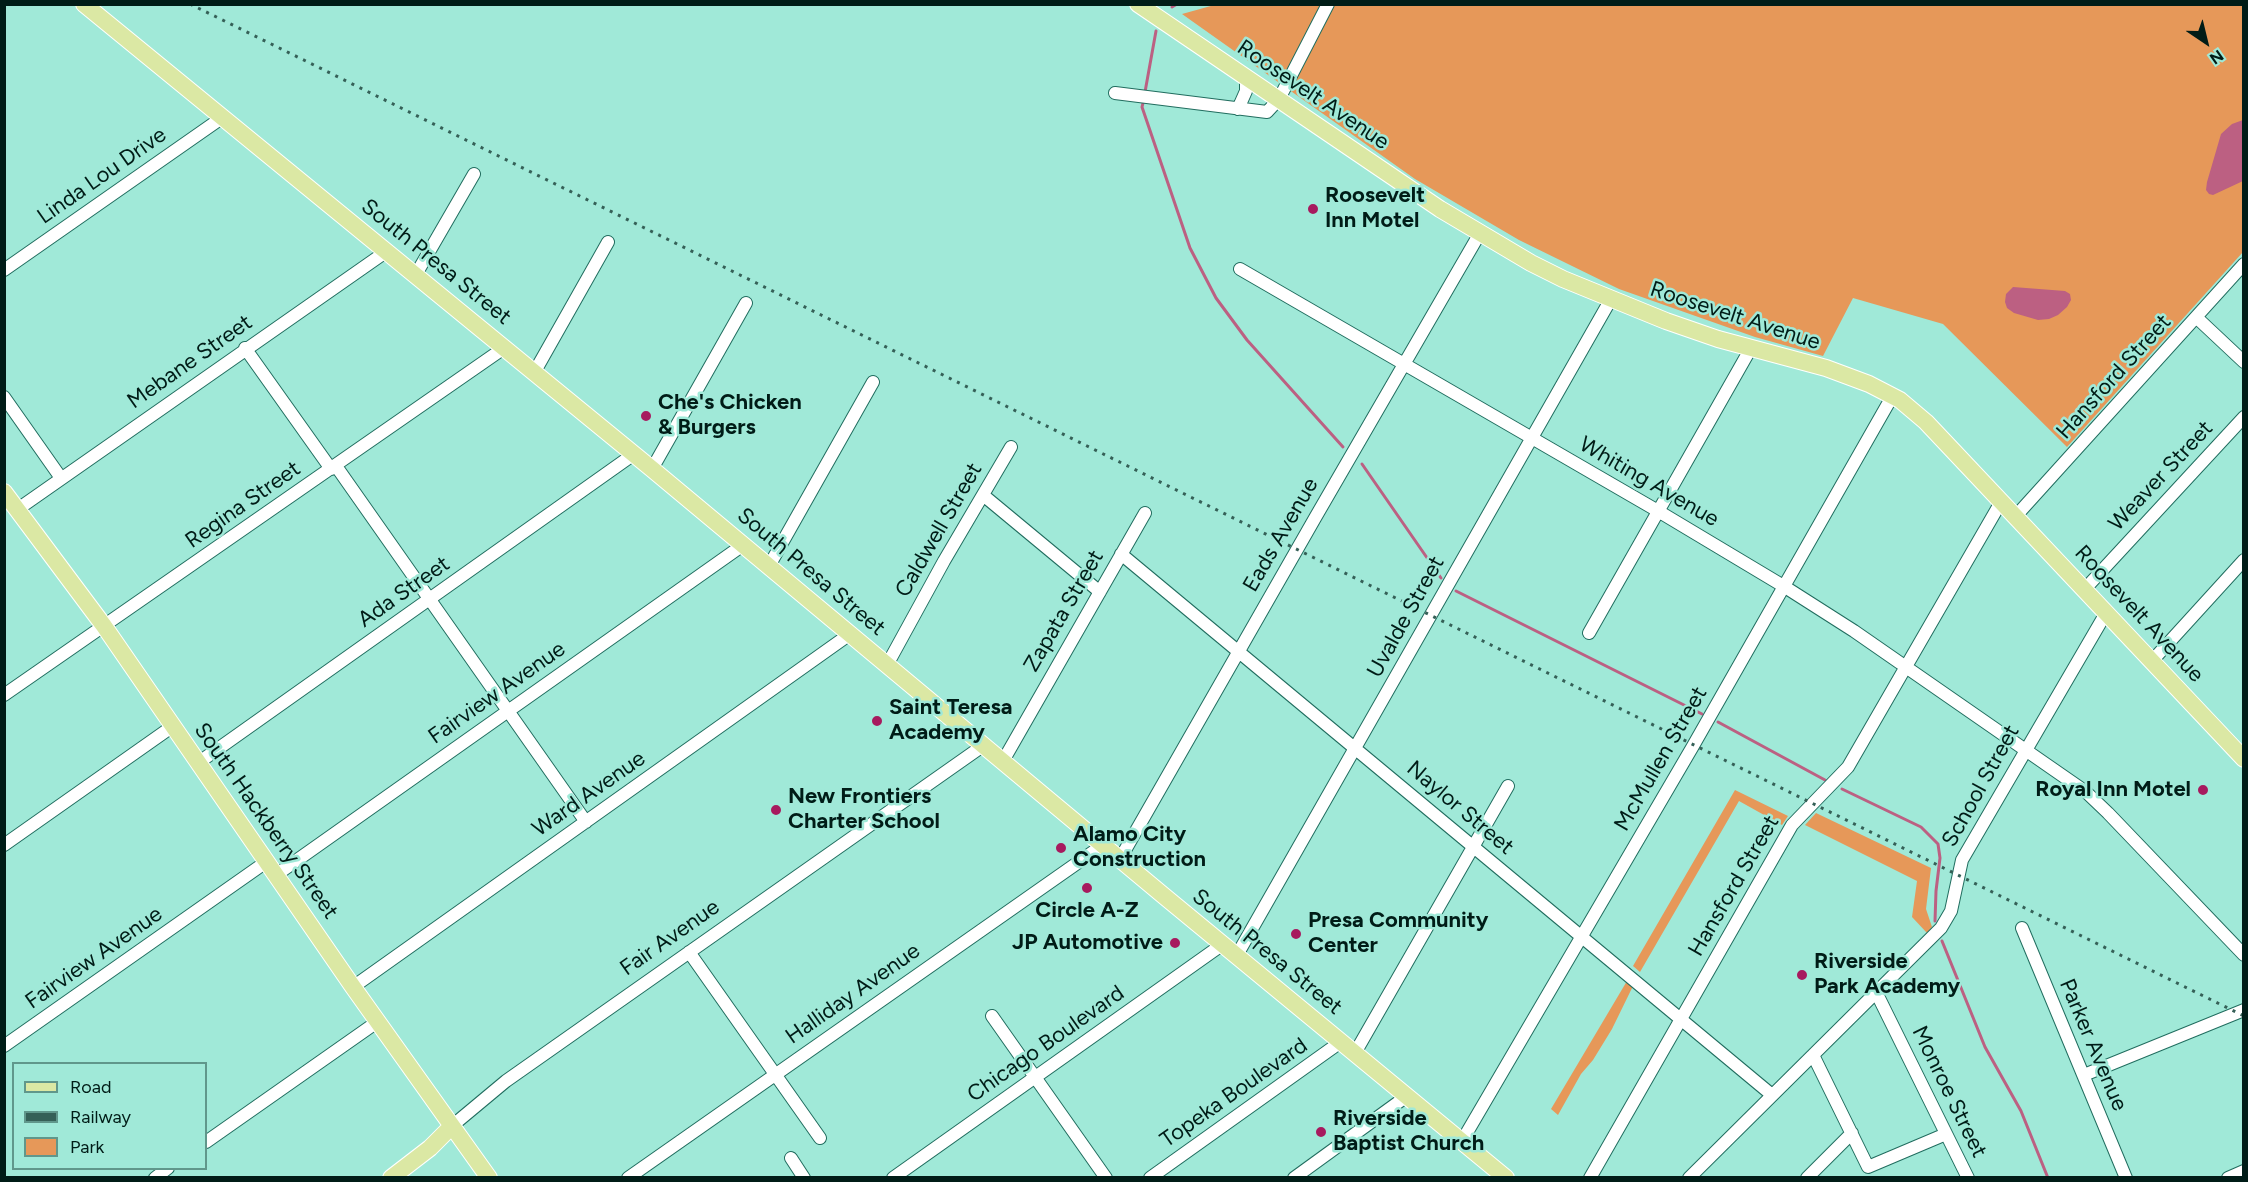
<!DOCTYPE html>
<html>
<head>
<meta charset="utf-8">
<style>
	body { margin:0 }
	#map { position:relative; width:2248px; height:1182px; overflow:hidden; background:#a0e9d8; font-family:Figtree,sans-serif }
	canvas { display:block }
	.frame { position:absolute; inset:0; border:6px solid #001c17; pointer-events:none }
	.legend { position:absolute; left:12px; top:1062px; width:195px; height:108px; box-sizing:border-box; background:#a0e9d8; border:2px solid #60978b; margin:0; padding:8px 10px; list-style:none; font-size:18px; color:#001c17 }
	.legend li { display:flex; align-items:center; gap:12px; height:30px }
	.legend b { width:30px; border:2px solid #60978b }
	.north { position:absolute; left:2176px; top:12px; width:60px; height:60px; -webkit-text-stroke:4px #a0e9d8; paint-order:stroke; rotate:145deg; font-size:16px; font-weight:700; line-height:24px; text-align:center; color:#001c17 }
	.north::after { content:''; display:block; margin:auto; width:21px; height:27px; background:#001c17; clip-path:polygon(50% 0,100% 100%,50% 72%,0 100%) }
</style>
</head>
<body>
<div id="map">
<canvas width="2248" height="1182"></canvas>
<div class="frame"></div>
<ul class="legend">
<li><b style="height:8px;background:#dbe8a4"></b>Road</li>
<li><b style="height:8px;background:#356057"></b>Railway</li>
<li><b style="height:16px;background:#e69859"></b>Park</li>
</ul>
<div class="north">N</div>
</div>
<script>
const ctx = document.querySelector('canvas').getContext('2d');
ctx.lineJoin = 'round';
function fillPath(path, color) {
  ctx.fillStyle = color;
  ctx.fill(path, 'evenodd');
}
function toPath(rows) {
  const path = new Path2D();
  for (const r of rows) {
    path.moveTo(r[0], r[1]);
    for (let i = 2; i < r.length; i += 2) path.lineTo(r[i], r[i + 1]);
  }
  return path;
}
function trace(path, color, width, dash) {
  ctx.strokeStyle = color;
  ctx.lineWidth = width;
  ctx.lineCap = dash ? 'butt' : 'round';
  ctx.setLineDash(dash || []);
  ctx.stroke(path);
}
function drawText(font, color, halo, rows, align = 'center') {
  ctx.font = font + ' Figtree,sans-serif';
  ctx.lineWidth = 5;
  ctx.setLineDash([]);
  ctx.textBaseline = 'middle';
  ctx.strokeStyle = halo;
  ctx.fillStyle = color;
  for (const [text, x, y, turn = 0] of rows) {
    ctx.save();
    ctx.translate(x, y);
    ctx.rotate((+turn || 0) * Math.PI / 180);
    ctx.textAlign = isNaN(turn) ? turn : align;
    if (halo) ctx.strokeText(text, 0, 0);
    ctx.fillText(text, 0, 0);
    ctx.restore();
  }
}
fillPath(toPath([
	[1218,4,2243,5,2243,252,2067,447,1943,324,1853,298,1823,356,1755,337,1619,289,1519,240,1415,179,1182,14],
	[1735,790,1788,816,1782,825,1739,801,1640,972,1633,966],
	[1816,813,1931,868,1926,909,1932,927,1927,933,1912,917,1917,881,1805,825],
	[1627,981,1633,986,1612,1029,1593,1060,1581,1074,1558,1115,1551,1109]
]), '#e69859');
fillPath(toPath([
	[2243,120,2243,181,2213,195,2209,194,2206,190,2207,182,2221,134,2232,124],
	[2013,287,2065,291,2070,294,2071,300,2067,307,2058,315,2049,319,2038,320,2014,313,2007,308,2005,302,2006,294]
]), '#bc6082');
trace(toPath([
	[1172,7,1177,4],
	[1145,92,1156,31],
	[1144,99,1142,107,1190,248,1216,298,1247,340,1343,447],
	[1362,464,1441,578],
	[1456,591,1702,714],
	[1718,722,1825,780],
	[1842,789,1921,827,1938,844,1940,858,1936,891,1935,921],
	[1942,941,1985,1047,2021,1111,2048,1178]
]), '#bc6082', 3);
const minor = toPath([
	[1115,93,1267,112,1279,99,1328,4],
	[1238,109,1246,91,1246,77],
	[1240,269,1658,511,1785,587,1854,631,2086,792,2108,813,2244,955],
	[4,270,223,117],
	[415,276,474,174],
	[2196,317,2244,362],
	[245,348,331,469],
	[534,373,608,242],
	[4,397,61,478],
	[336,466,586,822],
	[652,469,746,303],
	[983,495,1100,592],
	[18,509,387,251],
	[2015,517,2244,264],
	[1121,554,1772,1095],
	[769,566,873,382],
	[2084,590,2244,417],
	[1589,633,1751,348],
	[2152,661,2244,560],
	[887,665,944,561,1011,447],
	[4,695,504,348],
	[1003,761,1145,513],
	[198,763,634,454],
	[4,845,173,726],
	[1120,859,1315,518,1480,233],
	[276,875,743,545],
	[2022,928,2126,1178],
	[689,952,820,1138],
	[1237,955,1611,299],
	[353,987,850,634],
	[1876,992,1968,1178],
	[992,1016,1106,1178],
	[4,1046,266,862],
	[1355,1053,1508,786],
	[1813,1055,1868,1167,1946,1134],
	[2084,1075,2244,1010],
	[452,1126,506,1081,984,745],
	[1462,1141,1693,746,1893,395],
	[206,1142,377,1022],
	[791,1158,804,1178],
	[155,1178,168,1168],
	[628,1178,1103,845],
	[893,1178,1223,944],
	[1150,1178,1342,1041],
	[1294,1178,1407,1096],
	[1590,1178,1792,825,1848,767,2001,502],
	[1689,1178,1941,928,1951,911,1962,860,2106,613],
	[1807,1178,1852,1133],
	[2228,1178,2244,1171]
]);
const major = toPath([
	[84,4,652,469,1164,896,1506,1178],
	[1138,4,1440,209,1531,263,1563,279,1666,321,1718,339,1826,368,1869,384,1900,400,1926,422,2244,759],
	[4,492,104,626,353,987,489,1178],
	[391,1178,430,1148,452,1126]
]);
trace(minor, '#216d5f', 14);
trace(major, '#fff', 18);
trace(minor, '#fff', 12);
trace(major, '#dbe8a4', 16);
trace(toPath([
	[190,4,2244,1016]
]), '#356057', 3, [3, 6]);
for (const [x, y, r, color] of [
	[1313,209,6,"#a71a5e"],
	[646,416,6,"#a71a5e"],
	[877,721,6,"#a71a5e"],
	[2203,790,6,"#a71a5e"],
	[776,810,6,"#a71a5e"],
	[1061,848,6,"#a71a5e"],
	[1087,888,6,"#a71a5e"],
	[1296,934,6,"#a71a5e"],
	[1175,943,6,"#a71a5e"],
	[1802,975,6,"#a71a5e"],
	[1321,1132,6,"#a71a5e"]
]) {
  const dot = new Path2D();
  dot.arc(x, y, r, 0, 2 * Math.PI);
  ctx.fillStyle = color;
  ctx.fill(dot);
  trace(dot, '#a0e9d8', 2);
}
drawText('22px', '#001c17', '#a0e9d8', [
	["Roosevelt Avenue",1313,95,34],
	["Linda Lou Drive",102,176,-35],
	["South Presa Street",436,262,39],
	["Roosevelt Avenue",1735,316,18],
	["Mebane Street",190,362,-35],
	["Hansford Street",2114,377,-48],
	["Weaver Street",2161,476,-47],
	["Whiting Avenue",1649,482,30],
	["Regina Street",243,505,-35],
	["Caldwell Street",939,530,-60],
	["Eads Avenue",1281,535,-60],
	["South Presa Street",811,572,40],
	["Ada Street",404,592,-35],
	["Zapata Street",1064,611,-60],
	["Roosevelt Avenue",2139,614,47],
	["Uvalde Street",1406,617,-61],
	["Fairview Avenue",497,693,-35],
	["McMullen Street",1661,759,-60],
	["School Street",1981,786,-61],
	["Ward Avenue",589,794,-35],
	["Naylor Street",1460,808,40],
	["South Hackberry Street",266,821,55],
	["Hansford Street",1734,886,-60],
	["Fair Avenue",670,938,-35],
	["South Presa Street",1267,952,39],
	["Fairview Avenue",94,958,-35],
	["Halliday Avenue",853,994,-35],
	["Chicago Boulevard",1046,1044,-35],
	["Parker Avenue",2093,1045,67],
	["Monroe Street",1949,1092,64],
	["Topeka Boulevard",1234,1093,-35]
]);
drawText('bold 22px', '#001c17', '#a0e9d8', [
	["Roosevelt",1325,196],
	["Inn Motel",1325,221],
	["Che's Chicken",658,403],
	["& Burgers",658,428],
	["Saint Teresa",889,708],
	["Academy",889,733],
	["Royal Inn Motel",2191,790,"right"],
	["New Frontiers",788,797],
	["Charter School",788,822],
	["Alamo City",1073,835],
	["Construction",1073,860],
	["Circle A-Z",1087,911,"center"],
	["Presa Community",1308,921],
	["Center",1308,946],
	["JP Automotive",1163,943,"right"],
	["Riverside",1814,962],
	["Park Academy",1814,987],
	["Riverside",1333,1119],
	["Baptist Church",1333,1144]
], 'left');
</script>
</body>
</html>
